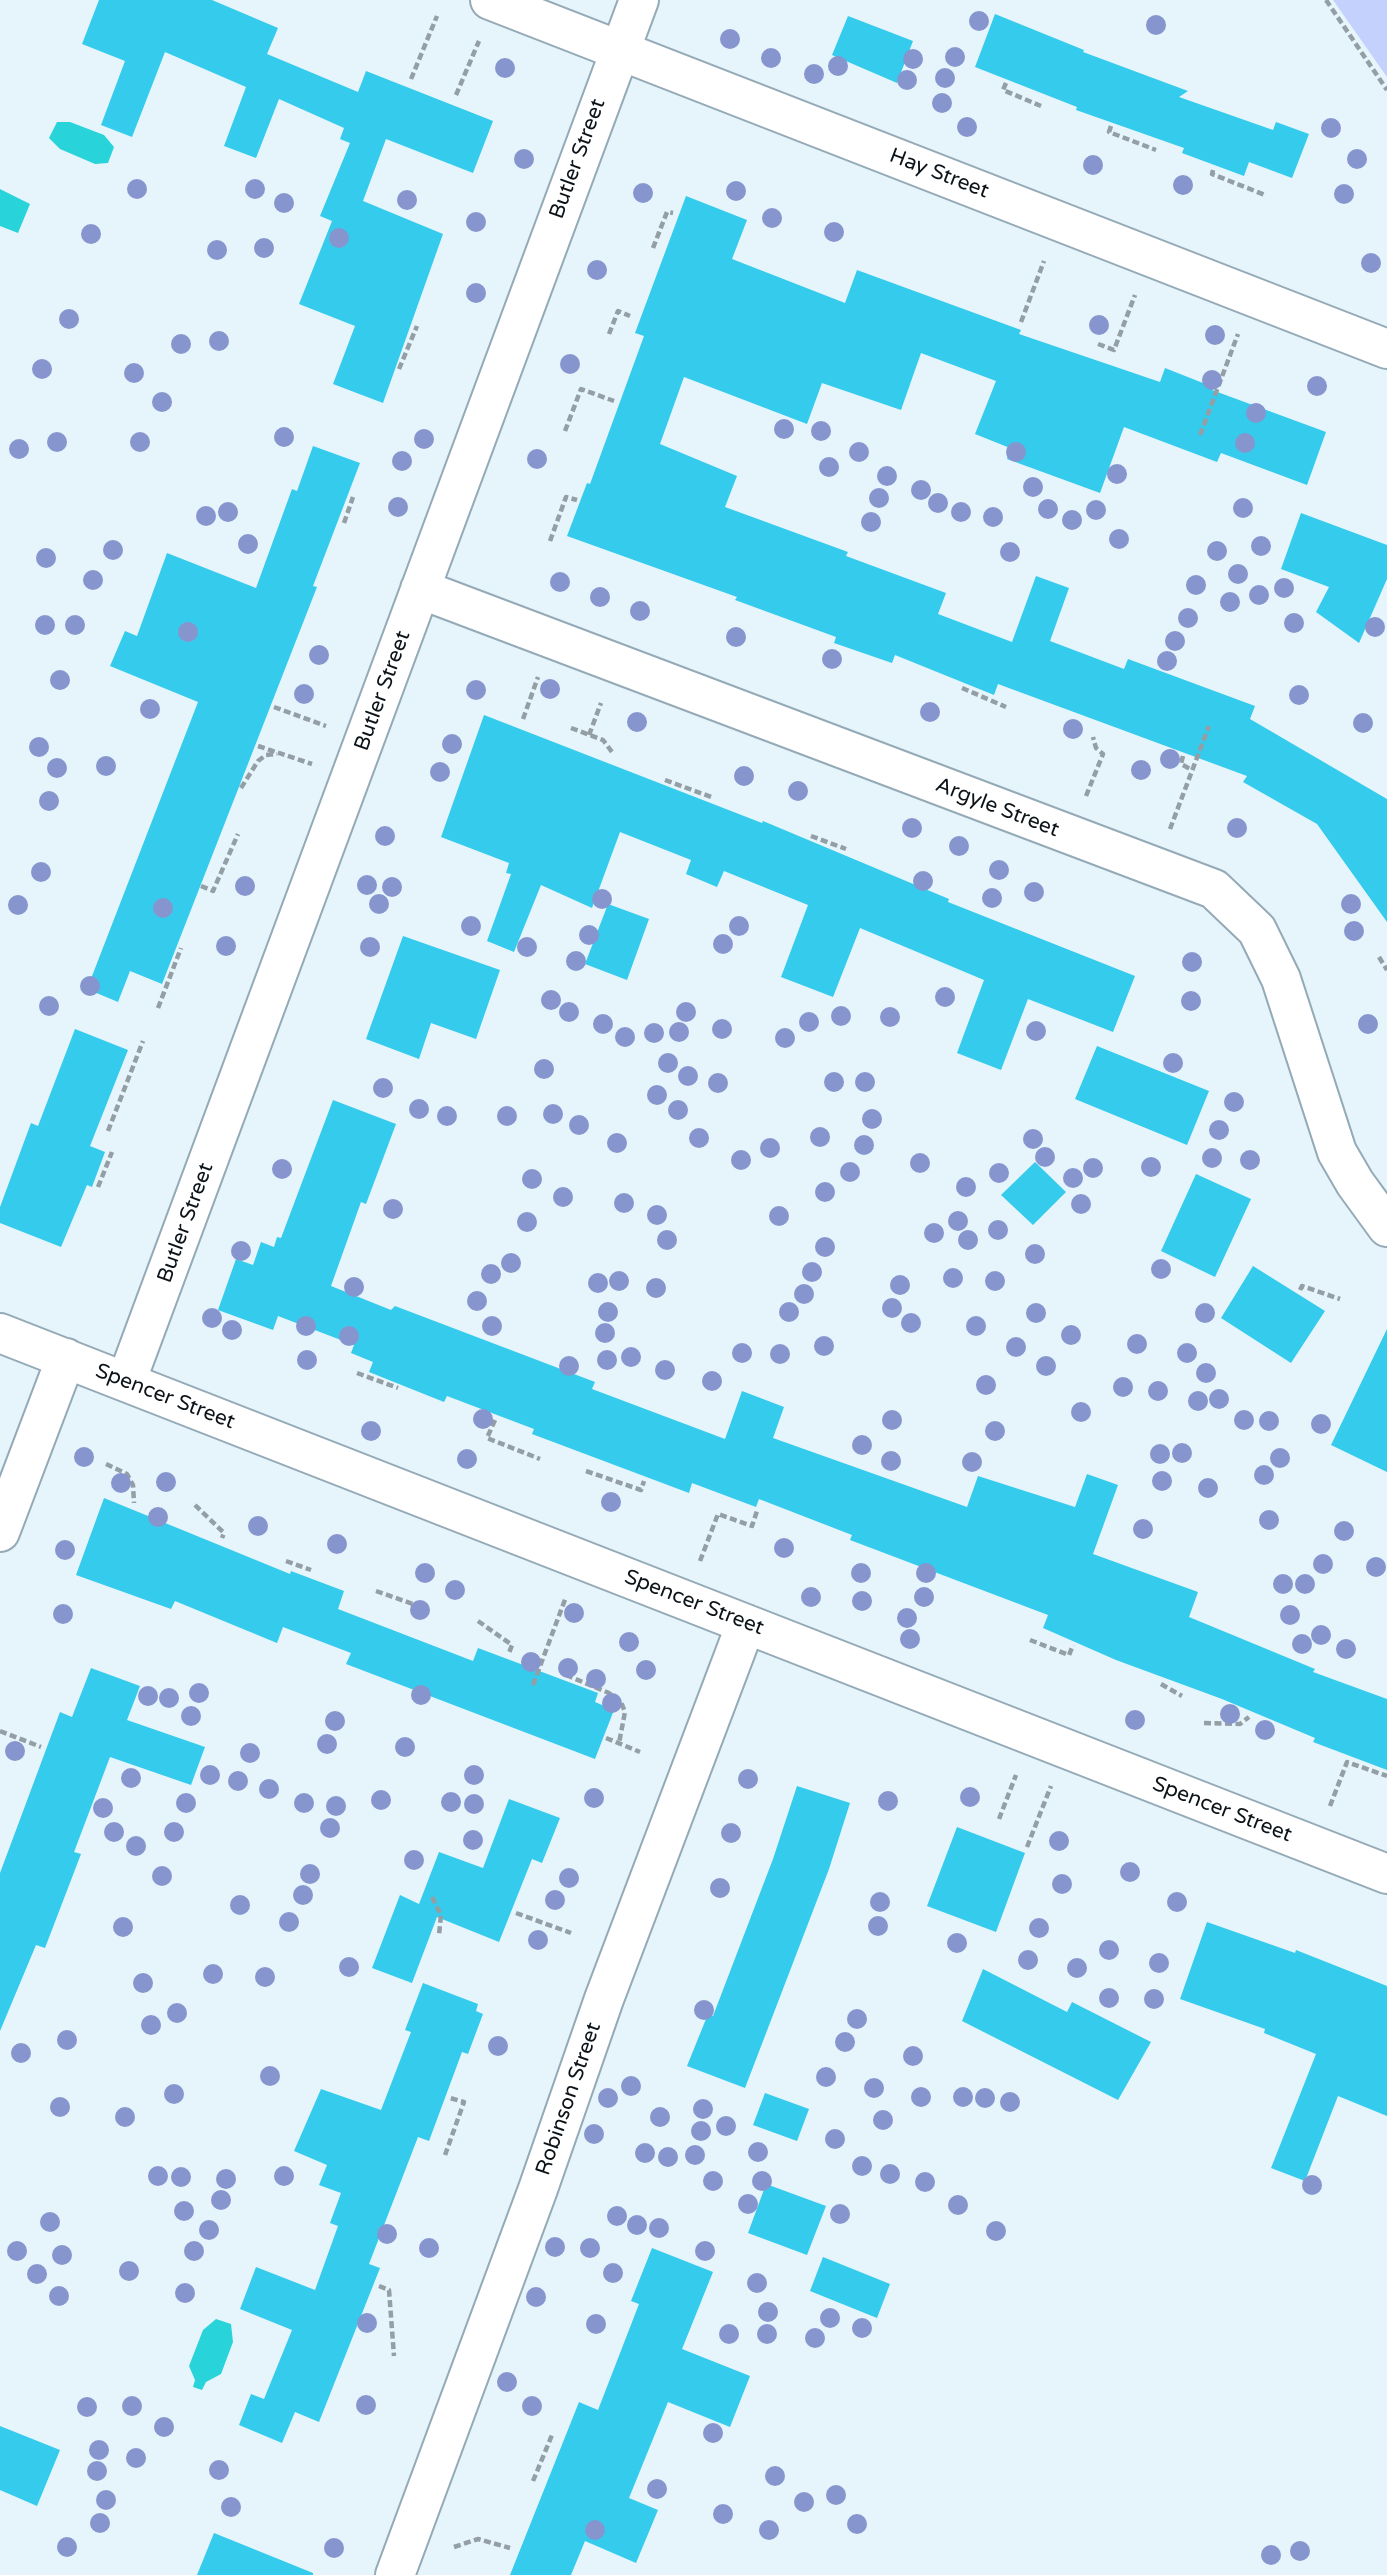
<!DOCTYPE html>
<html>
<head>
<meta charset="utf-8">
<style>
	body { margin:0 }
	canvas { display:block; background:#e6f4fc }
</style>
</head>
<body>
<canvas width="1387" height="2575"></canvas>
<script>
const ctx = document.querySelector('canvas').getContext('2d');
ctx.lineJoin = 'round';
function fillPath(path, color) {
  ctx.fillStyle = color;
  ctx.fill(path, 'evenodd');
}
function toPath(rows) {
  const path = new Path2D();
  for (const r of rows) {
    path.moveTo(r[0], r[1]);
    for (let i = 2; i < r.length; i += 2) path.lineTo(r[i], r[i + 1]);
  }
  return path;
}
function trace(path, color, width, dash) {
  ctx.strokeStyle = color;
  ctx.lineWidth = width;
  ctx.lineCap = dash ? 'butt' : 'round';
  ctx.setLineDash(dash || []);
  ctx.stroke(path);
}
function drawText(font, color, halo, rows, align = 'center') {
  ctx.font = font + ' "Varela Round",sans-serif';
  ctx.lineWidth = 6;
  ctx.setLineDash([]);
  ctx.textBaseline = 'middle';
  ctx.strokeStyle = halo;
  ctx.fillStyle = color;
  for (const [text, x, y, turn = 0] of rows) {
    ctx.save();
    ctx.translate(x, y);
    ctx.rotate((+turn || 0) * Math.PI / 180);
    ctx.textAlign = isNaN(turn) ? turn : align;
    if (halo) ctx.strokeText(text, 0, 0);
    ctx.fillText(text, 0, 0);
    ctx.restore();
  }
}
fillPath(toPath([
	[1333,0,1387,0,1387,77]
]), '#c4d1fd');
fillPath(toPath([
	[57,122,70,122,104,135,114,147,108,163,95,164,60,149,49,138],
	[0,189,30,204,18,233,0,226],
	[216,2319,231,2324,233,2342,221,2374,206,2382,202,2390,193,2387,195,2380,189,2366,203,2330]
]), '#28d4da');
fillPath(toPath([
	[99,0,212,0,278,28,267,54,358,92,366,71,493,121,473,173,386,139,363,201,443,234,383,403,333,384,355,326,299,304,332,221,320,216,350,143,340,139,344,128,279,99,256,158,224,146,246,87,165,52,132,137,101,125,125,61,82,44],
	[995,14,1084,50,1083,52,1188,91,1179,97,1273,130,1276,122,1309,134,1292,178,1249,162,1244,176,1182,153,1184,148,1076,110,1077,107,975,67],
	[848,16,913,41,897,83,832,55],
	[686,196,747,220,732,259,845,303,857,270,1021,330,1019,334,1160,382,1165,368,1213,387,1212,390,1326,432,1307,485,1221,453,1217,462,1124,427,1100,493,1007,459,1010,448,975,434,996,381,921,353,901,410,822,383,807,424,684,377,660,444,737,476,725,507,848,552,846,556,946,593,938,614,1012,642,1036,576,1069,588,1050,641,1124,669,1128,659,1255,706,1250,719,1387,799,1387,922,1317,824,1243,782,1247,776,998,684,994,695,895,655,892,663,834,643,836,637,735,600,737,597,567,536,587,483,590,484,644,336,635,333],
	[313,446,360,463,313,586,317,587,162,984,130,971,118,1002,87,989,198,702,110,666,125,631,137,636,167,553,256,588,292,489,297,491],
	[1301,513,1387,545,1387,579,1359,643,1316,612,1329,587,1281,569],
	[484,715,762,823,763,821,949,899,948,902,1135,976,1113,1032,1028,999,1001,1070,957,1053,984,980,860,928,833,997,781,977,808,905,724,871,717,887,686,874,691,860,620,832,592,908,541,885,514,952,487,941,511,874,506,873,509,863,441,837],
	[608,904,649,919,627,980,585,964],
	[403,936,500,970,476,1039,431,1023,419,1059,366,1039],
	[75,1029,128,1050,90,1146,105,1152,92,1187,87,1185,61,1247,0,1223,0,1207,31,1123,38,1126],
	[1097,1046,1209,1091,1187,1145,1075,1099],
	[333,1100,396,1124,366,1204,361,1202,331,1286,391,1310,395,1306,595,1382,592,1389,725,1439,742,1391,784,1407,773,1438,967,1507,978,1476,1075,1507,1087,1474,1118,1485,1093,1554,1198,1592,1189,1617,1315,1669,1313,1672,1387,1699,1387,1770,1313,1742,1315,1738,1222,1699,1116,1660,1043,1628,1048,1615,850,1540,852,1535,759,1499,756,1507,692,1483,689,1493,532,1434,534,1429,447,1396,444,1402,369,1372,373,1362,351,1353,354,1345,278,1316,273,1330,218,1310,236,1259,253,1265,261,1242,274,1247,277,1237,281,1238],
	[1035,1162,1066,1192,1033,1225,1001,1195],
	[1196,1174,1251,1199,1215,1277,1161,1251],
	[1253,1266,1325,1311,1291,1363,1221,1318],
	[1387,1329,1387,1472,1331,1445],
	[104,1498,290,1574,291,1571,344,1591,338,1609,473,1661,478,1648,598,1693,595,1702,614,1710,595,1759,346,1664,351,1653,283,1627,277,1643,175,1601,171,1609,76,1575],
	[91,1668,140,1686,127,1720,205,1747,191,1785,110,1757,74,1852,81,1854,45,1948,36,1945,0,2031,0,1873,60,1712,72,1717],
	[797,1786,850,1803,829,1869,745,2088,687,2066,708,2014,713,2016,773,1859],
	[509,1799,560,1818,542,1863,532,1859,499,1942,437,1917,412,1983,372,1968,400,1895,419,1904,439,1852,483,1868],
	[957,1827,1025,1853,996,1932,927,1906],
	[1207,1922,1295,1953,1296,1950,1387,1986,1387,2116,1338,2096,1305,2181,1271,2168,1316,2054,1264,2033,1265,2029,1180,1999],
	[983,1969,1067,2012,1072,2002,1151,2042,1118,2100,962,2021],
	[423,1983,478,2004,476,2011,483,2014,468,2054,462,2052,429,2141,418,2137,369,2264,380,2268,319,2422,295,2412,282,2443,239,2425,251,2394,264,2399,292,2330,240,2309,256,2267,315,2290,338,2226,330,2223,341,2193,319,2185,327,2165,294,2151,321,2089,381,2110,411,2032,405,2030],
	[765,2093,809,2109,797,2141,753,2125],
	[766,2184,826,2206,807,2255,748,2233],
	[652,2248,713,2272,682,2349,750,2376,730,2427,668,2402,629,2498,658,2510,636,2563,585,2541,571,2575,510,2575,579,2402,598,2410,639,2304,631,2301],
	[823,2257,890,2284,877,2318,810,2291],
	[0,2426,60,2450,37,2506,0,2490],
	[214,2533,313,2573,313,2575,197,2575]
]), '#35cbed');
const minor = toPath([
	[490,0,1387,349],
	[420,589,1214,889,1257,930,1281,979,1337,1152,1355,1183,1387,1227],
	[0,1333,1387,1874],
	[126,1382,639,0],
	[0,1532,66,1358],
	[395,2575,538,2189,604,1999,746,1624]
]);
trace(minor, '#94aab7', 42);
trace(toPath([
	[1326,0,1387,90],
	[411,79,437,16],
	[1006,83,1003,90,1041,106],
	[456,95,479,41],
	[1111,126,1109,132,1156,150],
	[1213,170,1212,174,1265,195],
	[653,248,667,212,673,213],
	[1021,322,1044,261],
	[609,334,618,311,630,316],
	[1098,344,1114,350,1135,295],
	[399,369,417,326],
	[565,431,581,389,614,401],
	[1200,435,1238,334],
	[344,523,353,497],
	[550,541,566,497,577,500],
	[962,688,1006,707],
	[274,707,326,726],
	[523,719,538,677],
	[571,728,603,740,612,752],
	[589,735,601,703],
	[258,746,312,764],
	[1183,756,1181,764,1192,770],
	[665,780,714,798],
	[241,788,258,761,266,755,277,754],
	[1086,796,1103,754,1096,748,1093,737],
	[1170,829,1209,726],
	[811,836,846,849],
	[201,886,213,891,238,834],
	[1379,957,1387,970],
	[158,1008,181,948],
	[108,1131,143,1041],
	[98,1187,112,1152],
	[1300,1290,1302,1286,1340,1299],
	[357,1373,398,1388],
	[495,1420,487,1438,540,1459],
	[106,1464,127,1474,133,1485,134,1503],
	[586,1471,641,1490,644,1481],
	[195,1505,224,1533,222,1538],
	[286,1561,311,1570],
	[700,1561,718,1514,752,1526,757,1511],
	[376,1591,413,1604],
	[478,1621,512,1645,509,1653],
	[1030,1640,1069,1655,1073,1645],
	[566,1675,609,1693,621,1702,625,1712,619,1743],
	[1161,1684,1182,1696],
	[533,1685,566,1597],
	[1204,1723,1240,1724,1249,1717],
	[0,1731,41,1747],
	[606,1738,640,1752],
	[1330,1806,1347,1762,1387,1776],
	[999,1819,1016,1775],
	[1027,1847,1051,1786],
	[432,1897,441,1915,439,1935],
	[516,1913,571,1933],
	[445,2155,464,2102,450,2098],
	[379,2286,389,2290,394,2356],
	[533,2481,552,2435],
	[454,2547,478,2539,510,2548]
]), '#939ea5', 4.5, [7, 3.5]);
trace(minor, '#fff', 38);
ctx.fillStyle = '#8795cf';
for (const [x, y] of [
	[979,21],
	[1156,25],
	[730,39],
	[955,57],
	[771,58],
	[913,59],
	[838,66],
	[505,68],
	[814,74],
	[945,78],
	[907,80],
	[942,103],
	[967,127],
	[1331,128],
	[524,159],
	[1357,159],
	[1093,165],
	[1183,185],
	[137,189],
	[255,189],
	[736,191],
	[643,193],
	[1344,194],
	[407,200],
	[284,203],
	[772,218],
	[476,222],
	[834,232],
	[91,234],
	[339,238],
	[264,248],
	[217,250],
	[1371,263],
	[597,270],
	[476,293],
	[69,319],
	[1099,325],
	[1215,335],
	[219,341],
	[181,344],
	[570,364],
	[42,369],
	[134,373],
	[1212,380],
	[1317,386],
	[162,402],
	[1256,413],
	[784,429],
	[821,431],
	[284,437],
	[424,439],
	[57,442],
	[140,442],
	[1245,443],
	[19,449],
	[859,452],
	[1016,452],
	[537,459],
	[402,461],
	[829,467],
	[1117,474],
	[887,476],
	[1033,487],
	[921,490],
	[879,498],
	[938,503],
	[398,507],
	[1243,508],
	[1048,509],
	[1096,510],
	[228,512],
	[961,512],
	[206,516],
	[993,517],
	[1072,520],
	[871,522],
	[1119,539],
	[248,544],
	[1261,546],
	[113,550],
	[1217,551],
	[1010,552],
	[46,558],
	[1238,574],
	[93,580],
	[560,582],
	[1196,585],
	[1284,588],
	[1259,595],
	[600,597],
	[1230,602],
	[640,611],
	[1188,618],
	[1294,623],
	[45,625],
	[75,625],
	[1375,627],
	[188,632],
	[736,637],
	[1175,641],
	[319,655],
	[832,659],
	[1167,661],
	[60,680],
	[550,689],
	[476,690],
	[304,694],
	[1299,695],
	[150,709],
	[930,712],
	[637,722],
	[1363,723],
	[1073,729],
	[452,744],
	[39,747],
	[1170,759],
	[106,766],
	[57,768],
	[1141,770],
	[440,772],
	[744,776],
	[798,791],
	[49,801],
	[912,828],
	[1237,828],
	[385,836],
	[959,846],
	[999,870],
	[41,872],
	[923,881],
	[367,885],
	[245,886],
	[392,887],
	[1034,892],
	[992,898],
	[602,899],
	[379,904],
	[1351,904],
	[18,905],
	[163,908],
	[471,926],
	[739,926],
	[1354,931],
	[589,935],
	[723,944],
	[226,946],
	[370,947],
	[527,947],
	[576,961],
	[1192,962],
	[90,986],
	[945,997],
	[551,1000],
	[1191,1001],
	[49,1006],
	[569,1012],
	[686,1012],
	[841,1016],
	[890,1017],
	[809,1022],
	[603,1024],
	[1368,1024],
	[722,1029],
	[1036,1031],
	[679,1032],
	[654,1033],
	[625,1037],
	[785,1038],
	[668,1063],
	[1173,1063],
	[544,1069],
	[688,1076],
	[834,1082],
	[865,1082],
	[718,1083],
	[383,1088],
	[657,1095],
	[1234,1102],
	[419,1109],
	[678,1110],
	[553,1114],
	[447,1116],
	[507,1116],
	[872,1119],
	[579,1125],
	[1219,1130],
	[820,1137],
	[699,1138],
	[1033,1139],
	[617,1143],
	[864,1145],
	[770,1148],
	[1045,1157],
	[1212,1158],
	[741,1160],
	[1250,1160],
	[920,1163],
	[1151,1167],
	[1093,1168],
	[282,1169],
	[850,1172],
	[999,1173],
	[1073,1178],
	[532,1179],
	[966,1187],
	[825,1192],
	[563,1197],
	[624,1203],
	[1081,1204],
	[393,1209],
	[657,1215],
	[779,1216],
	[958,1221],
	[527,1222],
	[998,1230],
	[934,1233],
	[667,1240],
	[968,1240],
	[825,1247],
	[241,1251],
	[1035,1254],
	[511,1263],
	[1161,1269],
	[812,1272],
	[491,1274],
	[953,1278],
	[619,1281],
	[995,1281],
	[598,1283],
	[900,1285],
	[354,1287],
	[656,1288],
	[804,1294],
	[477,1301],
	[892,1308],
	[608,1312],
	[789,1312],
	[1036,1313],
	[1205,1313],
	[212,1318],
	[911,1323],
	[306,1326],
	[492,1326],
	[976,1326],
	[232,1330],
	[605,1333],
	[1071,1335],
	[349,1336],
	[1137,1344],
	[824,1346],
	[1016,1347],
	[742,1353],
	[1187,1353],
	[780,1354],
	[631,1357],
	[307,1360],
	[607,1360],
	[569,1366],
	[1046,1366],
	[665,1370],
	[1206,1373],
	[712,1381],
	[986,1385],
	[1123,1387],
	[1158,1391],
	[1219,1399],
	[1198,1401],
	[1081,1412],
	[483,1419],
	[892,1420],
	[1244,1420],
	[1269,1421],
	[1321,1424],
	[371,1431],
	[995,1431],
	[862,1445],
	[1182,1453],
	[1160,1454],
	[84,1457],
	[1280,1458],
	[467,1459],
	[891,1461],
	[972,1462],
	[1264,1475],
	[1162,1481],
	[166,1482],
	[121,1483],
	[1208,1488],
	[611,1502],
	[158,1517],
	[1269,1520],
	[258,1526],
	[1143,1529],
	[1344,1531],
	[337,1544],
	[784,1548],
	[65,1550],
	[1323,1564],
	[1376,1567],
	[425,1573],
	[861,1573],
	[926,1573],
	[1283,1584],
	[1305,1584],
	[455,1590],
	[811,1597],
	[924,1597],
	[862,1601],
	[420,1610],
	[574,1613],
	[63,1614],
	[1290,1615],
	[907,1618],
	[1321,1635],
	[910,1639],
	[629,1642],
	[1302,1644],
	[1346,1649],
	[531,1662],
	[568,1668],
	[646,1670],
	[596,1679],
	[199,1693],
	[421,1695],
	[148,1696],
	[169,1698],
	[612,1703],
	[1230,1714],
	[191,1716],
	[1135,1720],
	[335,1721],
	[1265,1730],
	[327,1744],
	[405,1747],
	[15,1751],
	[250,1753],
	[210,1775],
	[474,1775],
	[131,1778],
	[748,1779],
	[238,1781],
	[269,1789],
	[970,1797],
	[594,1798],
	[381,1800],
	[888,1801],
	[451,1802],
	[186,1803],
	[304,1803],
	[474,1804],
	[336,1806],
	[103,1808],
	[330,1828],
	[114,1832],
	[174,1832],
	[731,1833],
	[473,1840],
	[1059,1841],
	[136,1846],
	[414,1860],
	[1130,1872],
	[310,1874],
	[162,1876],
	[569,1878],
	[1062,1884],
	[720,1888],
	[303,1895],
	[555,1900],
	[880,1902],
	[1177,1902],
	[240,1905],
	[289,1922],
	[878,1926],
	[123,1927],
	[1039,1928],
	[538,1940],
	[957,1943],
	[1109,1950],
	[1028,1960],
	[1159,1963],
	[349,1967],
	[1077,1968],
	[213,1974],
	[265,1977],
	[143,1983],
	[1109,1998],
	[1154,1999],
	[704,2010],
	[177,2013],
	[857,2019],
	[151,2025],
	[67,2040],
	[845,2042],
	[498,2046],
	[21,2053],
	[913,2056],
	[270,2076],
	[826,2077],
	[631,2086],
	[874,2088],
	[174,2094],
	[921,2097],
	[963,2097],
	[608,2098],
	[985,2098],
	[1010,2102],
	[60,2107],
	[703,2109],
	[125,2117],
	[660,2117],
	[883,2120],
	[726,2126],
	[701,2131],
	[594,2134],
	[835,2139],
	[758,2152],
	[645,2153],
	[695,2155],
	[668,2157],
	[862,2166],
	[890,2174],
	[158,2176],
	[284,2176],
	[181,2177],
	[226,2179],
	[713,2181],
	[762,2181],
	[925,2182],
	[1312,2185],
	[221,2200],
	[748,2204],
	[958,2205],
	[184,2211],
	[840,2214],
	[617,2216],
	[50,2222],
	[637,2225],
	[659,2228],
	[209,2230],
	[996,2231],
	[387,2234],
	[555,2247],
	[429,2248],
	[590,2248],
	[17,2251],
	[194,2251],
	[705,2251],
	[62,2255],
	[129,2271],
	[613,2273],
	[37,2274],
	[757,2283],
	[185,2293],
	[59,2296],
	[536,2297],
	[768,2312],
	[830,2318],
	[367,2323],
	[596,2324],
	[862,2328],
	[729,2334],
	[767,2334],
	[815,2338],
	[507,2382],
	[366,2405],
	[132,2406],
	[532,2406],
	[87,2407],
	[164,2427],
	[713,2433],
	[99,2450],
	[136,2458],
	[219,2470],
	[97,2471],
	[775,2476],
	[657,2489],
	[836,2495],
	[106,2500],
	[804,2502],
	[231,2507],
	[723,2514],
	[100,2523],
	[857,2524],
	[595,2530],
	[769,2530],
	[67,2547],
	[334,2548],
	[1300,2551],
	[1271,2555]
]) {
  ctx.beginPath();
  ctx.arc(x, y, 10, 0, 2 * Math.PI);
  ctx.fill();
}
drawText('21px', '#0d1419', '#fff', [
	["Butler Street",578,159,-70],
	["Hay Street",939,174,21],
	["Butler Street",383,691,-70],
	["Argyle Street",997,808,21],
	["Butler Street",186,1223,-70],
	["Spencer Street",165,1397,21],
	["Spencer Street",694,1603,21],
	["Spencer Street",1222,1810,21],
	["Robinson Street",569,2099,-71]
]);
</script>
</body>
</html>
